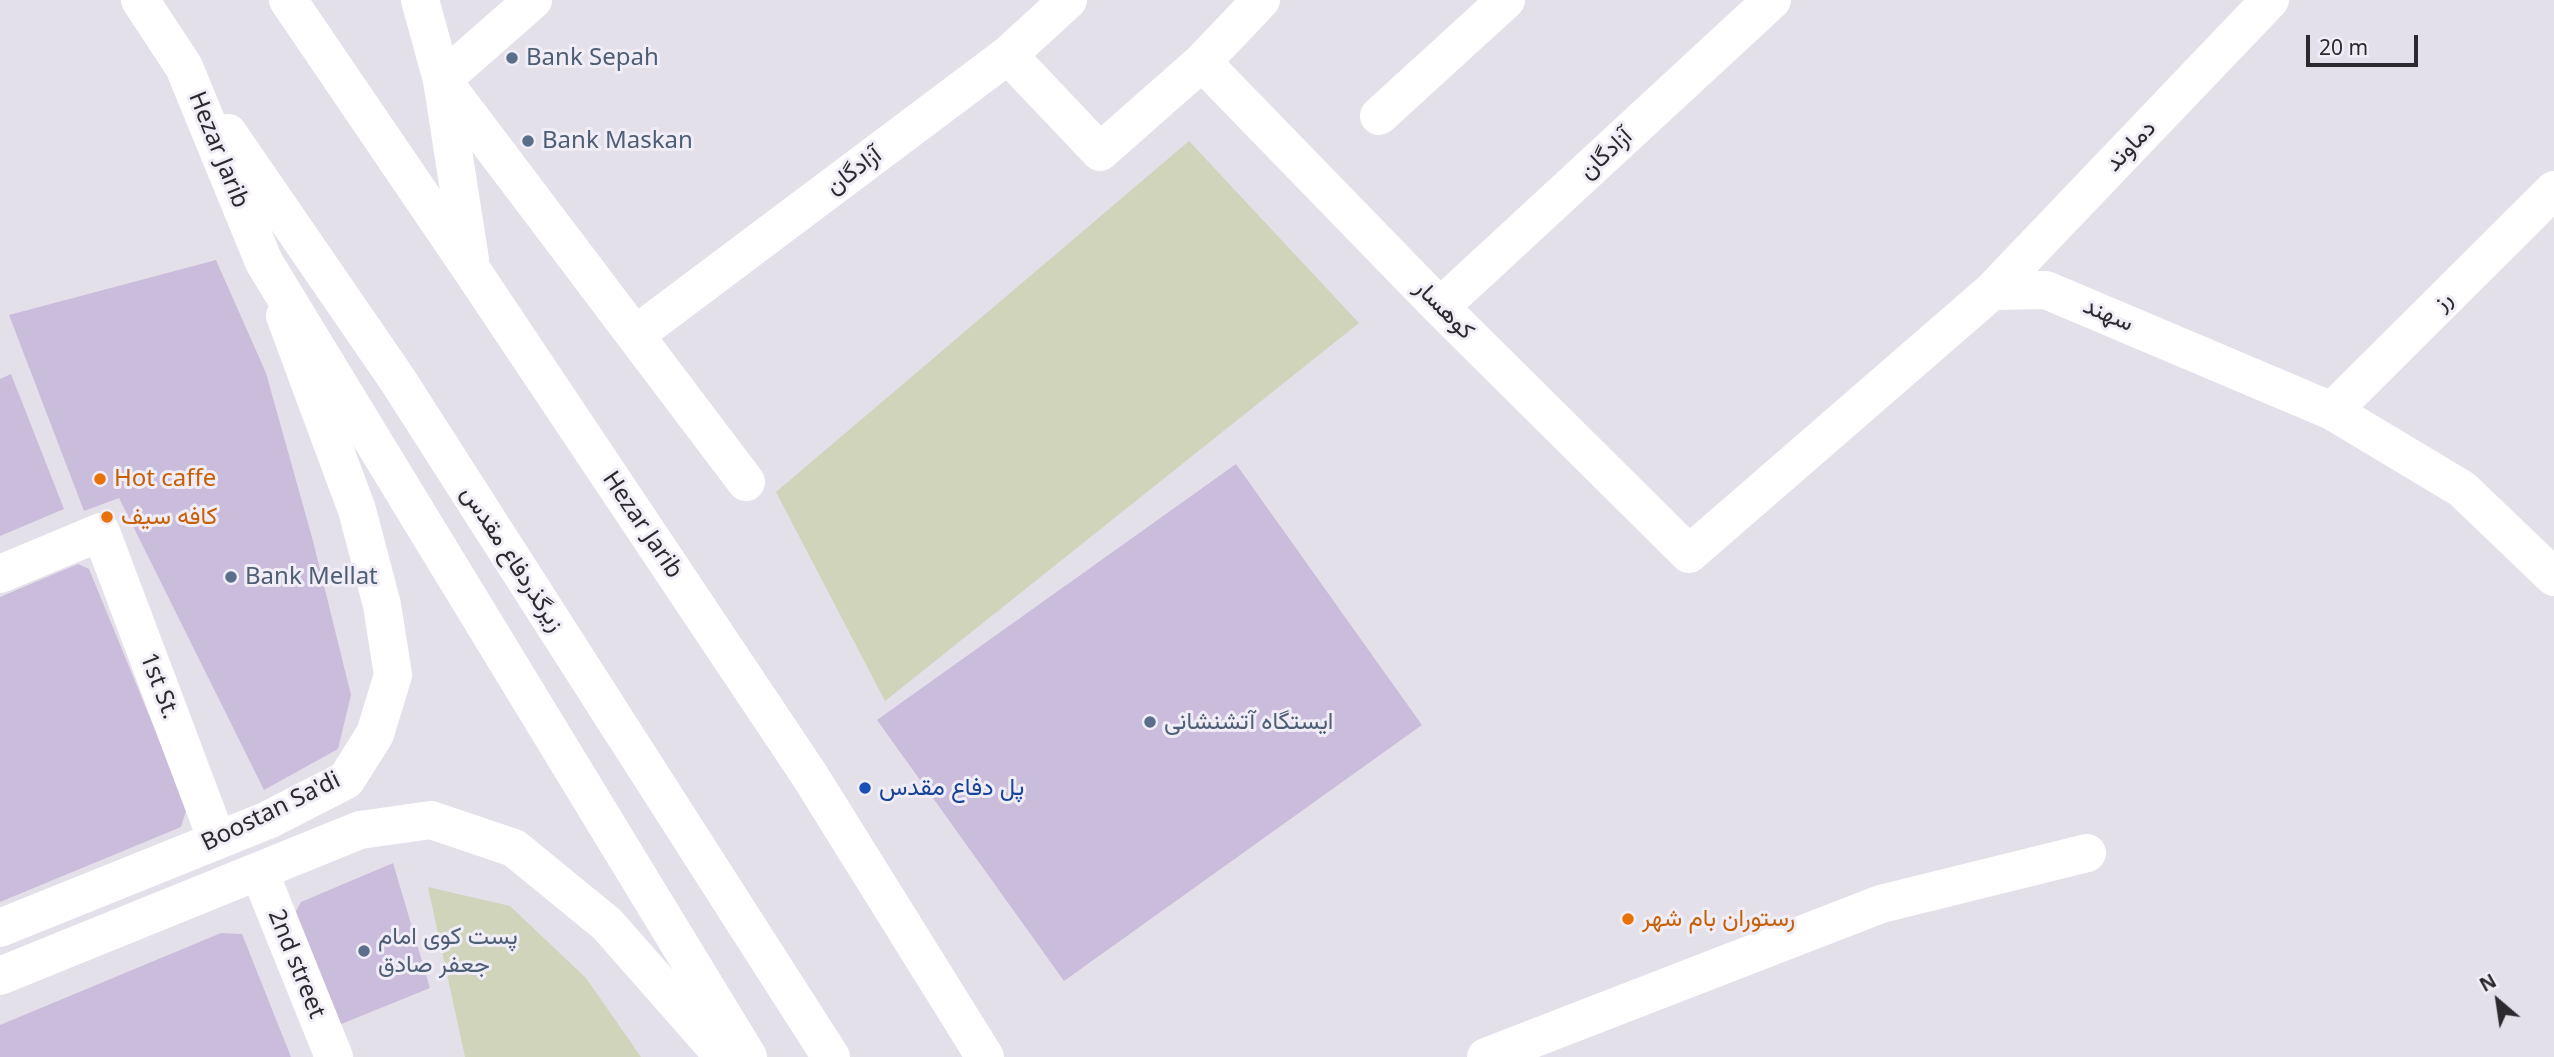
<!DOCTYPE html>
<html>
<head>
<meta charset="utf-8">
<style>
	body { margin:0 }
	#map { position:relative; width:2554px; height:1057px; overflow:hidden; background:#e4e0ea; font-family:"Noto Sans",sans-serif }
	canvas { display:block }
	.north { position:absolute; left:2463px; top:966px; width:70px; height:70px; -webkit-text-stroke:5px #f1edf7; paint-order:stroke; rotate:331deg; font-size:19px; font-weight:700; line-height:28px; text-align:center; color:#2c2a2e }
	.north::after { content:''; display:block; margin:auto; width:24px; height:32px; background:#2c2a2e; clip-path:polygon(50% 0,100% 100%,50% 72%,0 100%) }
	.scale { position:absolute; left:2306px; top:35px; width:112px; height:32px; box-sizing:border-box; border:4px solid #2c2a2e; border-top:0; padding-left:9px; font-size:21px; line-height:24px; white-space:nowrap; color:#2c2a2e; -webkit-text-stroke:5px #f1edf7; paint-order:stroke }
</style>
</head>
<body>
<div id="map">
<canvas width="2554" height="1057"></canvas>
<div class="north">N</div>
<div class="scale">20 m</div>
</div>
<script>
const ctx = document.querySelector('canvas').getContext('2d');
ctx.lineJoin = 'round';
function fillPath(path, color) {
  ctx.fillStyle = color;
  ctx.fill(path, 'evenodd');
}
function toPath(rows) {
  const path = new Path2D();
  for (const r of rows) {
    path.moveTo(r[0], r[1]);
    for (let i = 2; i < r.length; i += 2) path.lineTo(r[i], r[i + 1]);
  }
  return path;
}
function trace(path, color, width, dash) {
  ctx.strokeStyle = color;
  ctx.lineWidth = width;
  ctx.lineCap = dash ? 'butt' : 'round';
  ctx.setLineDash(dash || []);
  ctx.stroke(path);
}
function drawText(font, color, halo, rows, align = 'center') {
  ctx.font = font + ' "Noto Sans",Vazirmatn,sans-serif';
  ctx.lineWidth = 6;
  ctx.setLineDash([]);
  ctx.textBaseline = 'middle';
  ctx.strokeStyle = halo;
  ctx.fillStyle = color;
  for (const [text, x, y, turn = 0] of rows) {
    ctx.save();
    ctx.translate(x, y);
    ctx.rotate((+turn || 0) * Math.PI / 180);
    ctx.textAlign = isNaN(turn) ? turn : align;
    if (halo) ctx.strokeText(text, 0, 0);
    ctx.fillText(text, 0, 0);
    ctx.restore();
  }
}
fillPath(toPath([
	[1189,141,1359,323,885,701,776,492],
	[428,887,510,906,586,978,641,1057,465,1057]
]), '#cfd4bb');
fillPath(toPath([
	[216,260,266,373,313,541,351,695,338,749,264,790,119,498,84,511,9,315],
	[11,374,64,509,0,536,0,379],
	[1236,464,1422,725,1064,981,877,720],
	[78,564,89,569,187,808,181,827,0,902,0,597],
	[393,863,430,988,339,1025,294,915,301,902],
	[221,933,242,934,291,1057,0,1057,0,1025]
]), '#cabddc');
trace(toPath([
	[533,0,442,80,746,482],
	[1008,55,1100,152,1202,62,1261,0],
	[1202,62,1440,307,1689,554,1992,291,2046,290,2332,411,2462,489,2554,577],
	[1379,116,1506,0],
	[1992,291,2270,0],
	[1440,307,1772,0],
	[635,335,1008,55,1068,0],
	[2332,411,2554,190],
	[0,574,101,532,217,840],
	[259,871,334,1057],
	[0,928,268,820,346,780,375,734,393,675,382,605,357,510,285,316],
	[0,976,360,830,431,820,514,848,607,924,724,1057],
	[1486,1057,1881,904,2087,853]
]), '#fff', 38);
trace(toPath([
	[140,0,184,67,264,262,748,1057],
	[288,0,471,269,810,776,985,1057],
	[420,0,442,80,470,260],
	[228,133,397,379,831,1057]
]), '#fff', 38);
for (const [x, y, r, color] of [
	[512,58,7,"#5c6f8a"],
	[528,141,7,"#5c6f8a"],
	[100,479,7,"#e8710a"],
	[107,517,7,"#e8710a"],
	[231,577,7,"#5c6f8a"],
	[1150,722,7,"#5c6f8a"],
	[865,788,7,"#1a4fb4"],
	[1628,919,7,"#e8710a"],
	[364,951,7,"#5c6f8a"]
]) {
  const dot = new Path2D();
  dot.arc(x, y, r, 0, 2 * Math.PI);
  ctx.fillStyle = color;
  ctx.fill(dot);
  trace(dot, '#f1edf7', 2.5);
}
drawText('24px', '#4e5e75', '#f1edf7', [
	["Bank Sepah",526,58],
	["Bank Maskan",542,141],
	["Bank Mellat",245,577],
	["ایستگاه آتشنشانی",1164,722],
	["پست کوی امام",378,937],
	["جعفر صادق",378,965]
], 'left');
drawText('24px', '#2c2a2e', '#f1edf7', [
	["دماوند",2131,146,-46],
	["Hezar Jarib",218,150,68],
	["آزادگان",1606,154,-43],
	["آزادگان",854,171,-37],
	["رز",2443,301,-45],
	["کوهسار",1444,310,45],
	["سهند",2108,315,23],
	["Hezar Jarib",642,525,56],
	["زیرگذردفاع مقدس",512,559,57],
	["1st St.",159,686,69],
	["Boostan Sa'di",271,812,-26],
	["2nd street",296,964,68]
]);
drawText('24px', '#c56008', '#f1edf7', [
	["Hot caffe",114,479],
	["کافه سیف",121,517],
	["رستوران بام شهر",1642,919]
], 'left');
drawText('24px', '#164399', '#f1edf7', [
	["پل دفاع مقدس",879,788]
], 'left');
</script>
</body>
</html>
